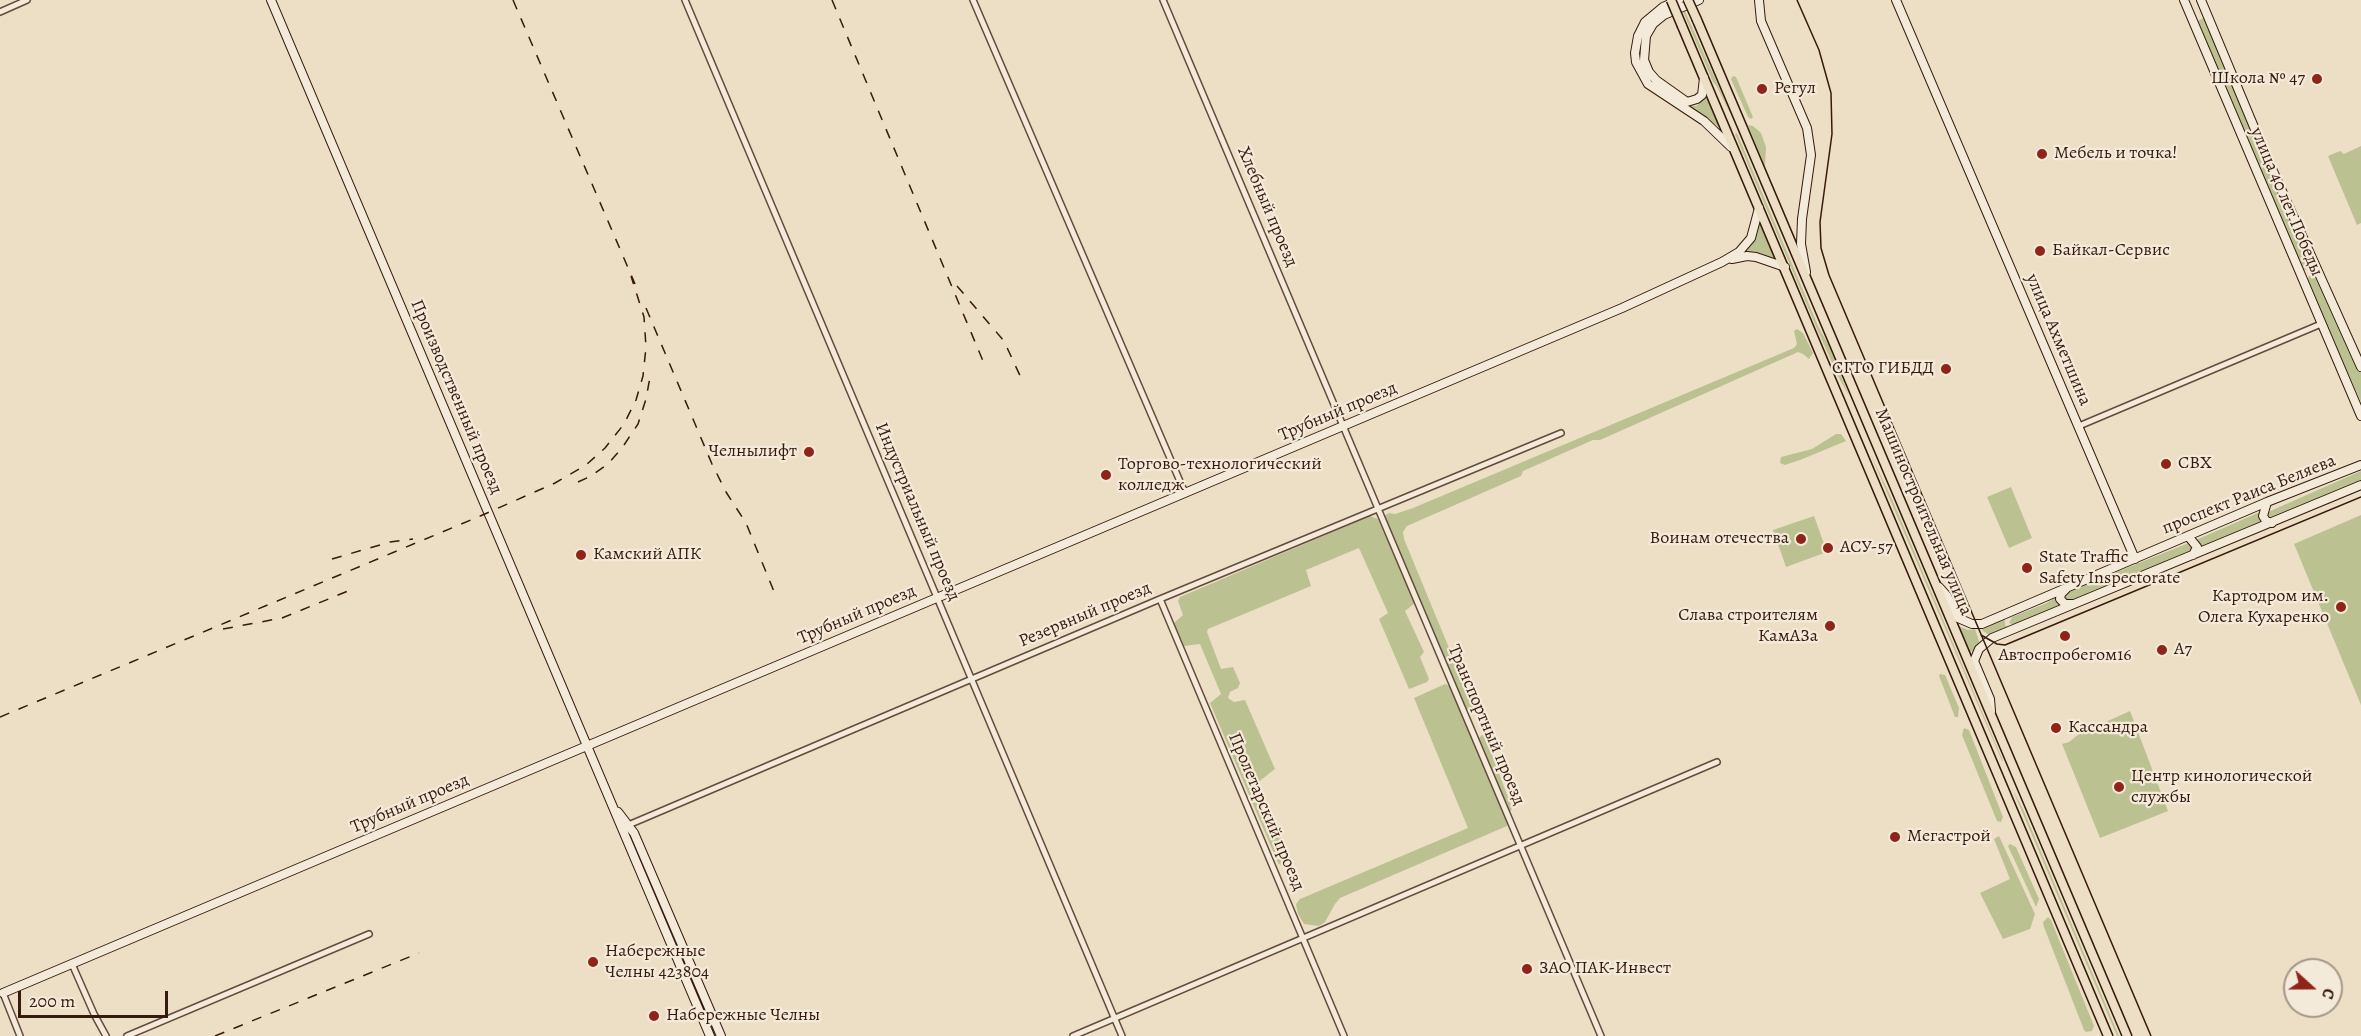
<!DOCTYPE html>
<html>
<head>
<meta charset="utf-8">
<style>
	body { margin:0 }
	#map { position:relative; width:2361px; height:1036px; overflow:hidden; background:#ecdfc6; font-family:Alegreya,serif }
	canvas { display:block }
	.north { position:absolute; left:2283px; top:958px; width:60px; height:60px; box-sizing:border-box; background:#f3eada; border:2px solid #a89688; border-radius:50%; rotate:111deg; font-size:16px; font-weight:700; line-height:24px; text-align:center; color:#37190d }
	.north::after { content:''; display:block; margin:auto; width:21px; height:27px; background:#8f2418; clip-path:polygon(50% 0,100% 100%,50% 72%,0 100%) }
	.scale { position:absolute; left:18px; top:991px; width:150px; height:27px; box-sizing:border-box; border:3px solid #37190d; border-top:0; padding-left:8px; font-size:18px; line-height:21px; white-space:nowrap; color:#37190d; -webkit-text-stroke:4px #f3eada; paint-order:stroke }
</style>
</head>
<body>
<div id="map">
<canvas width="2361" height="1036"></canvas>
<div class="north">С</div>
<div class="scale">200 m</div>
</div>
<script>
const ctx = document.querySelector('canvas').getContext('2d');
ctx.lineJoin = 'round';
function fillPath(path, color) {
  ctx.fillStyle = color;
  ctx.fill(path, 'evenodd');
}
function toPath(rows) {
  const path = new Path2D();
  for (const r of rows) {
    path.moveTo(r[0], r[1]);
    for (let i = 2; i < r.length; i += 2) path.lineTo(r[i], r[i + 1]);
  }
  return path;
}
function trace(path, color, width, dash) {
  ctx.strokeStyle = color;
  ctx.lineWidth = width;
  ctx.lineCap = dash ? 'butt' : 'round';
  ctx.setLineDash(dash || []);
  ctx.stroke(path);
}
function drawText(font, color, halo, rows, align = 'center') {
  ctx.font = font + ' Alegreya,serif';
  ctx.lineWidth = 4.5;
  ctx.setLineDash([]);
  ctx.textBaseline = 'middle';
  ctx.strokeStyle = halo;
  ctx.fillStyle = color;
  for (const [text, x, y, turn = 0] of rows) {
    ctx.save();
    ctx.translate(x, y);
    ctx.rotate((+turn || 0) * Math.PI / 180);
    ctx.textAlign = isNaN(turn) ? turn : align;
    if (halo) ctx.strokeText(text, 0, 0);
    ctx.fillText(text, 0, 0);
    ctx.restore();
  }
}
fillPath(toPath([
	[1678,0,1680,0,1734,121,1716,85,1713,82],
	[2205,17,2311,268,2302,271,2198,21],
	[1733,76,1736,77,1753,117,1751,119,1748,117,1731,79],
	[1706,95,1719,127,1684,105,1696,106,1704,100],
	[1748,125,1753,126,1761,133,1766,147,1765,167],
	[1737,133,1819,328,1829,346,1849,396,1838,376,1817,329,1735,134],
	[2361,146,2361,223,2357,225,2328,156,2340,151,2344,154],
	[1759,220,1777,262,1760,253,1743,252],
	[2313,275,2316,277,2361,372,2361,402,2307,282,2309,276],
	[1797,329,1803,333,1813,353,1809,359,1803,354,1798,352,1600,440,1593,440,1523,471,1521,476,1407,526,1403,532,1404,539,1473,706,1468,711,1464,710,1384,516,1389,513,1395,514,1413,508,1794,348,1797,344,1794,331],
	[1836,434,1841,434,1846,441,1800,460,1785,465,1780,463,1781,457,1812,449],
	[1870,453,1892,499,2003,761,2002,761],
	[2361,471,2361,481,2271,519,2267,518,2268,512],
	[2011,487,2032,538,2009,548,1987,497],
	[2260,512,2260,519,2265,523,2199,551,2200,545,2196,540],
	[2361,515,2361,705,2294,544],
	[1370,516,1378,519,1415,603,1405,611,1424,652,1420,657,1429,679,1427,682,1409,689,1379,619,1388,613,1359,548,1306,570,1311,586,1208,629,1207,632,1221,669,1233,667,1240,683,1238,688,1230,692,1228,698,1234,702,1245,700,1275,769,1257,783,1291,862,1290,866,1282,866,1278,863,1210,703,1221,694,1200,644,1184,646,1174,623,1183,615,1178,601,1180,597],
	[1814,516,1827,552,1786,567,1773,530],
	[2191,542,2194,551,2071,602,2065,599,2067,592],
	[2059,595,2062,605,2015,625,2009,623,2012,617,2047,603],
	[2005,618,2005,625,2009,628,1991,636,1983,631,1981,627],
	[1956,625,1968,630,1975,629,1980,644,1971,652,1969,657],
	[1940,674,1945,675,1959,708,1958,717,1955,717,1939,676],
	[1445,684,1451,686,1508,822,1507,826,1340,898,1335,904,1325,922,1319,926,1304,924,1298,914,1296,904,1300,899,1468,828,1414,698],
	[2130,711,2168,811,2100,838,2062,744,2069,742,2079,734],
	[1964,728,1969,730,2003,817,2001,822,1997,821,1962,735],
	[1482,735,1485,736,1512,808,1511,811,1509,811,1477,740],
	[2012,788,2023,809,2119,1036,2117,1036],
	[632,836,672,929,669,931,629,837],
	[1999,836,2035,914,2030,929,2003,939,1980,893,2010,879,1994,839],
	[2010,844,2016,847,2039,899,2036,907,2008,846],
	[2048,917,2051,920,2094,1026,2092,1031,2086,1032,2084,1030,2044,927,2043,922],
	[678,942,718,1036,713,1036,674,944]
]), '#bcc192');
const street = toPath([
	[685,0,1122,1036],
	[973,0,1185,493],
	[1163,0,1601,1036],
	[0,12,27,0],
	[2079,426,2321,324],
	[1160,599,1344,1036],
	[626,826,1160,599,1561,433],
	[72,964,94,1014,106,1036],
	[3,993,20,1036],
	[127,1036,369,934],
	[1073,1036,1717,762]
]);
const secondary = toPath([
	[271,0,710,1036],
	[1679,0,1663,7,1645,22,1638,36,1635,53,1636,62,1648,84,1704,121,1731,147],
	[1699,0,1664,15,1653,24,1646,36,1644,60,1649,72,1656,80,1687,102,1697,99,1702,95,1704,78],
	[1759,0,1761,21,1807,128,1811,155,1802,219,1801,244,1806,272],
	[1896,0,2135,559],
	[2184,0,2361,416],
	[2201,0,2264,151,2361,367],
	[1732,259,1747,256,1756,257,1785,267],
	[2267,502,2263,516,2266,521,2272,523],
	[2188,536,2197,547,2193,555],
	[1939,587,1947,596,1958,618,1972,624,1982,624,2267,502,2361,465],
	[2066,589,2061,594,2060,599,2065,604,2073,604],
	[1991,711,1990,699,1974,661,1979,649,1992,638,2361,485],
	[618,812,634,833,721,1036],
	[3,993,1622,308,1722,262,1739,252,1751,238,1759,208]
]);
const primary = toPath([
	[1697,20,2127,1036],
	[1682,26,2108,1036]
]);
trace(street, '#644a3b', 8);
trace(secondary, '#37190d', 10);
trace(primary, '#37190d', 11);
trace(street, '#f3eada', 5);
trace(secondary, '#f3eada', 8);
trace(primary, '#ecdfc6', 8);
trace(toPath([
	[1797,0,1819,50,1831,93,1832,134,1820,222,1821,248,1829,275,2151,1036],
	[1981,635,1997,644,2005,645,2361,497]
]), '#37190d', 1.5);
trace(toPath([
	[513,0,635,284],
	[832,0,983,361],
	[957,286,1004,341,1022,380],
	[646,308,712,464,726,492,746,523,775,594],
	[578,482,591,476,608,464,622,448,638,424,646,399,650,377],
	[332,559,390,542,413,539],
	[223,629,282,618,353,589],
	[0,717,478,517,555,483,586,465,605,448,624,424,636,400,643,376,646,347,644,317,631,276],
	[215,1036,419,953]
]), '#37190d', 1.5, [10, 10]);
const primaryBridge = toPath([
	[1671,0,1682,26],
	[1688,0,1697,20]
]);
trace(primaryBridge, '#37190d', 11, []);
trace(primaryBridge, '#ecdfc6', 8);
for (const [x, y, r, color] of [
	[2317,79,6,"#8f2418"],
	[1762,89,6,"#8f2418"],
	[2042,154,6,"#8f2418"],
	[2040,251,6,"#8f2418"],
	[1946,369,6,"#8f2418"],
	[809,452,6,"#8f2418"],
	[2166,464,6,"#8f2418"],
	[1106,475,6,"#8f2418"],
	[1801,539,6,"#8f2418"],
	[1828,548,6,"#8f2418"],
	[581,555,6,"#8f2418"],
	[2027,568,6,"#8f2418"],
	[2341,607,6,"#8f2418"],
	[1830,626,6,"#8f2418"],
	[2065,636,6,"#8f2418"],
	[2162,650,6,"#8f2418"],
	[2056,728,6,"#8f2418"],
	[2119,787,6,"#8f2418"],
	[1895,837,6,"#8f2418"],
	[593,962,6,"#8f2418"],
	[1527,969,6,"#8f2418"],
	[654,1016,6,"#8f2418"]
]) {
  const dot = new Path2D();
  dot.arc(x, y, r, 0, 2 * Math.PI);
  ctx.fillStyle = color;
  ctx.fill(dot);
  trace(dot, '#f3eada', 2);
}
drawText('18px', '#37190d', '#f3eada', [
	["Школа № 47",2305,79,"right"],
	["Регул",1774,89],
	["Мебель и точка!",2054,154],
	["Байкал-Сервис",2052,251],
	["СГТО ГИБДД",1934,369,"right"],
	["Челнылифт",797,452,"right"],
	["СВХ",2178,464],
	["Торгово-технологический",1118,465],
	["колледж",1118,486],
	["Воинам отечества",1789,539,"right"],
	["АСУ-57",1840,548],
	["Камский АПК",593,555],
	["State Traffic",2039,558],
	["Safety Inspectorate",2039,579],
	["Картодром им.",2329,597,"right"],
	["Олега Кухаренко",2329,618,"right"],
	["Слава строителям",1818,616,"right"],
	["КамАЗа",1818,637,"right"],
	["А7",2174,650],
	["Автоспробегом16",2065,656,"center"],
	["Кассандра",2068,728],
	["Центр кинологической",2131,777],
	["службы",2131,798],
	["Мегастрой",1907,837],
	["Набережные",605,952],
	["Челны 423804",605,973],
	["ЗАО ПАК-Инвест",1539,969],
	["Набережные Челны",666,1016]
], 'left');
drawText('18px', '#37190d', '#f3eada', [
	["улица 40 лет Победы",2286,202,67],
	["Хлебный проезд",1267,207,67],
	["улица Ахметшина",2058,340,67],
	["Производственный проезд",456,397,67],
	["Трубный проезд",1338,412,-23],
	["проспект Раиса Беляева",2249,495,-22],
	["Индустриальный проезд",917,512,67],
	["Машиностроительная улица",1923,512,67],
	["Трубный проезд",857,615,-23],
	["Резервный проезд",1085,615,-23],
	["Транспортный проезд",1486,725,67],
	["Трубный проезд",410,804,-23],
	["Пролетарский проезд",1266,812,67]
]);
</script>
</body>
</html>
